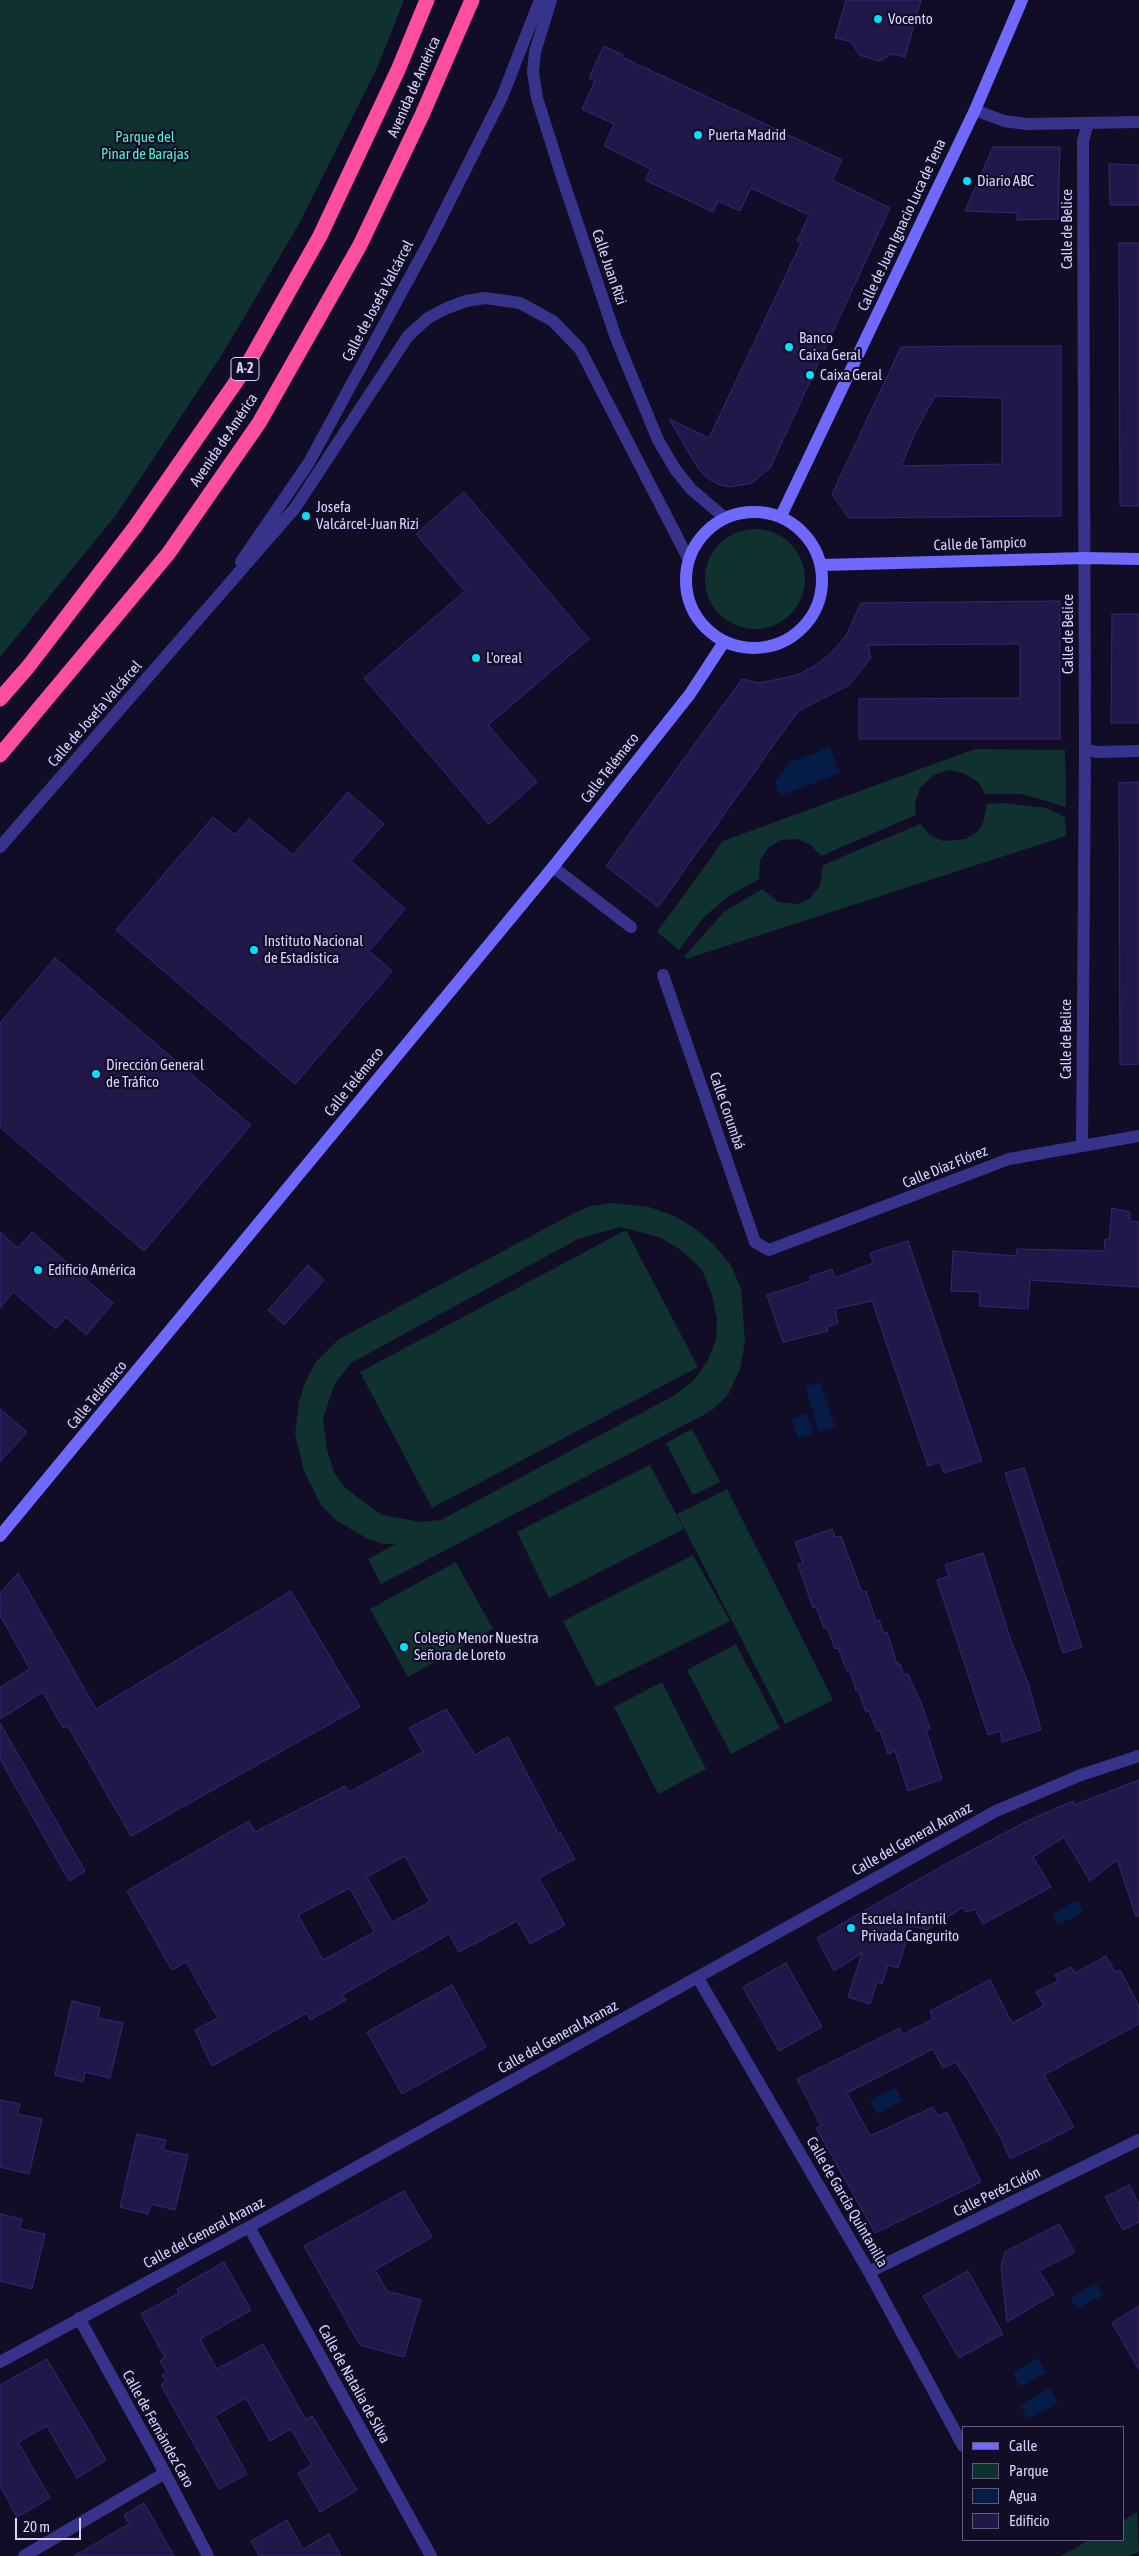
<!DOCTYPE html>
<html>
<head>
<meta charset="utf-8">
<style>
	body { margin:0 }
	#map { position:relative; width:1139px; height:2556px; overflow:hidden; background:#110d27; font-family:"Asap Condensed",sans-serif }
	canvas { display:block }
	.legend { position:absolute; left:962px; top:2426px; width:162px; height:115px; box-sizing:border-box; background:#110d27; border:1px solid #615c7d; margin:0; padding:6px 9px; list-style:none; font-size:15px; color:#d8d2ff }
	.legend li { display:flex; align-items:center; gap:10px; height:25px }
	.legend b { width:25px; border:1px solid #615c7d }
	.scale { position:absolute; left:15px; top:2518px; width:66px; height:22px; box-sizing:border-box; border:2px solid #d8d2ff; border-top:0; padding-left:6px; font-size:15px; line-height:18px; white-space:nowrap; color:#d8d2ff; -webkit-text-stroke:4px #110d27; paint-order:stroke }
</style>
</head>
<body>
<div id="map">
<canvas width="1139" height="2556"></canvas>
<ul class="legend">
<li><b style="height:6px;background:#6f69ff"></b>Calle</li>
<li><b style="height:14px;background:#0f3130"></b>Parque</li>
<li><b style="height:14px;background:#051c47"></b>Agua</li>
<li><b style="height:14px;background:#221749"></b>Edificio</li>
</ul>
<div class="scale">20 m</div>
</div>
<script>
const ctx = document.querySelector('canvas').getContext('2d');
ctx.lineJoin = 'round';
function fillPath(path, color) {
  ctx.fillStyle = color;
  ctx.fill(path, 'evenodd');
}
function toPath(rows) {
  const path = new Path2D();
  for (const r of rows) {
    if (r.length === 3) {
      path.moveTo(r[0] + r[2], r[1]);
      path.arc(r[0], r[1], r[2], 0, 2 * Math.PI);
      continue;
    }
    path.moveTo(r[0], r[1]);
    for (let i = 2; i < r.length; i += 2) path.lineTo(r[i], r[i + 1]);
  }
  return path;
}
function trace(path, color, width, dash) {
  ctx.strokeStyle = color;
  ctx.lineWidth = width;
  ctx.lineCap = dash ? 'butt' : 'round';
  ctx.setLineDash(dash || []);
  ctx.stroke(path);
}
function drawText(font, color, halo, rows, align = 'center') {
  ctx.font = font + ' "Asap Condensed",sans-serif';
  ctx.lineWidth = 4.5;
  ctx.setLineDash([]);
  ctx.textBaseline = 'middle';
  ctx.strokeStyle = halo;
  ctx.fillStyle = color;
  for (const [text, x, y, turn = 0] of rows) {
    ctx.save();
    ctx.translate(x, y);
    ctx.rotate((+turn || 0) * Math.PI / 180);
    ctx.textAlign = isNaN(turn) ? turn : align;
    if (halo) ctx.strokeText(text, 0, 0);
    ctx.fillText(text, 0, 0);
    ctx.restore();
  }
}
fillPath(toPath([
	[0,0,404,0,378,66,299,224,223,353,116,515,0,657],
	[755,579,50],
	[975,749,1065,750,1066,807,1022,794,985,794,978,782,963,773,949,770,934,775,920,788,915,803,916,815,821,856,811,845,797,839,781,840,768,848,760,860,759,879,729,896,704,917,679,950,657,932,723,841],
	[1003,803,1047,808,1065,817,1066,836,686,959,684,957,724,912,762,889,778,902,799,904,809,899,820,886,823,865,920,824,930,835,943,841,966,839,977,832,983,823,987,804],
	[612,1203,649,1207,674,1216,693,1227,713,1244,731,1265,741,1289,745,1342,740,1369,728,1395,711,1411,381,1584,368,1559,396,1544,383,1544,368,1539,337,1521,321,1505,304,1471,295,1434,299,1402,304,1385,315,1363,339,1339,574,1213,591,1206],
	[620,1227,659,1237,681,1250,702,1270,712,1295,717,1319,716,1339,708,1360,693,1381,675,1395,441,1520,421,1522,382,1515,345,1488,334,1472,327,1450,323,1419,334,1385,351,1363,578,1239],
	[626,1230,698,1367,432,1508,360,1372],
	[692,1429,720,1482,693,1495,666,1443],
	[650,1465,684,1529,549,1598,517,1532],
	[727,1489,833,1700,785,1724,677,1514],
	[693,1555,730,1621,597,1687,563,1621],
	[456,1562,493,1629,408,1677,370,1609],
	[736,1644,780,1728,731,1754,687,1670],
	[662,1682,706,1769,658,1794,614,1707],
	[1137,2512,1139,2552,1128,2556,1061,2556,1089,2540,1123,2540,1123,2521]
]), '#0f3130');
fillPath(toPath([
	[830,747,840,773,780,796,775,782,789,763],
	[820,1382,835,1427,819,1432,805,1387],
	[807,1413,813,1433,798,1438,792,1419],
	[1078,1900,1083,1912,1058,1925,1052,1914],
	[896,2088,902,2101,877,2114,870,2100],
	[1096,2283,1103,2295,1077,2309,1070,2298],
	[1038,2358,1046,2373,1020,2387,1013,2373],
	[1050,2388,1058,2403,1028,2419,1020,2405]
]), '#051c47');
const building = toPath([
	[846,0,921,0,905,57,892,54,879,61,859,55,852,42,835,38,846,0],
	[604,46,623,55,622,57,842,160,832,180,890,208,770,468,752,483,729,487,717,484,706,477,698,468,669,419,709,438,801,243,797,241,809,215,751,188,740,211,718,201,713,212,645,180,651,169,604,146,614,124,582,109,595,81,589,78,604,46],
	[993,147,1060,147,1058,219,1017,220,1017,213,965,211,993,147],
	[1109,164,1139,165,1139,205,1110,205,1109,164],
	[1119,243,1139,243,1139,506,1120,506,1119,243],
	[978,346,1061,346,1061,516,849,518,832,494,901,347,978,346],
	[935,396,1002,398,1002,464,901,466,915,433,935,396],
	[464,492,589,639,488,725,537,782,489,824,364,678,465,591,416,534,464,492],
	[1060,601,1060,739,859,739,859,699,1020,698,1020,644,868,645,871,658,849,685,798,711,658,907,606,866,742,679,759,683,784,678,797,675,816,665,832,652,846,636,861,603,1060,601],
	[1112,614,1139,614,1139,723,1111,723,1112,614],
	[1139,782,1139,1064,1120,1065,1119,783,1139,782],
	[348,792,384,824,351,861,405,909,369,951,392,971,295,1084,116,930,213,817,235,835,249,819,293,855,348,792],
	[55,958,251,1125,144,1251,0,1127,0,1023,55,958],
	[1112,1208,1130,1212,1130,1221,1139,1222,1139,1287,1030,1280,1028,1309,979,1306,980,1292,951,1291,953,1251,1016,1256,1017,1249,1104,1251,1105,1239,1109,1240,1112,1208],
	[0,1232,18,1248,32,1232,113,1303,86,1335,66,1317,56,1329,13,1292,0,1308,0,1232],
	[908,1241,982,1461,944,1473,940,1462,928,1466,872,1301,835,1309,838,1323,827,1327,828,1331,783,1342,767,1295,811,1281,809,1277,832,1269,835,1278,873,1263,870,1253,908,1241],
	[308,1265,324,1280,284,1325,268,1310,308,1265],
	[0,1409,27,1432,0,1462,0,1409],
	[1024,1468,1082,1647,1063,1653,1005,1473,1024,1468],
	[832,1529,835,1537,841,1536,862,1592,866,1591,876,1621,879,1620,884,1633,887,1632,897,1664,900,1664,904,1674,908,1674,921,1703,930,1728,926,1730,942,1779,908,1791,895,1751,888,1754,880,1730,877,1731,869,1711,866,1712,858,1690,856,1691,850,1670,847,1671,838,1648,835,1649,827,1627,824,1628,816,1607,813,1608,798,1564,803,1563,795,1542,832,1529],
	[983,1553,1011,1641,1028,1683,1041,1730,1002,1742,1000,1731,988,1735,937,1580,949,1576,945,1565,983,1553],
	[18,1573,96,1709,291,1591,360,1707,131,1836,68,1726,63,1728,43,1692,0,1719,0,1687,30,1669,0,1615,0,1593,18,1573],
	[446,1709,475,1755,508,1737,558,1833,560,1832,575,1859,539,1878,565,1925,530,1944,517,1921,459,1952,449,1934,342,1995,346,2000,310,2020,307,2013,212,2066,195,2030,218,2018,186,1962,172,1970,127,1891,249,1821,255,1832,345,1786,349,1792,423,1752,409,1728,446,1709],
	[405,1856,430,1902,392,1922,367,1877,405,1856],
	[350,1888,374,1932,323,1960,298,1915,350,1888],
	[0,1723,85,1871,69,1881,0,1759,0,1723],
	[1139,1780,1139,1916,1136,1916,1117,1860,1090,1881,1064,1837,1033,1857,1051,1887,983,1924,975,1909,966,1912,963,1907,927,1930,911,1926,898,1968,888,1965,882,1984,877,1982,870,2004,848,1997,862,1953,834,1971,817,1938,942,1866,1029,1820,1073,1801,1074,1805,1139,1780],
	[1106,1956,1115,1972,1120,1970,1139,2006,1139,2024,1044,2075,1074,2127,1041,2144,1010,2159,1001,2138,964,2073,963,2074,956,2062,943,2068,933,2049,847,2093,870,2136,933,2107,938,2116,947,2112,981,2182,875,2233,816,2128,821,2126,797,2079,900,2028,903,2034,933,2019,930,2011,990,1980,1012,2023,1044,2006,1036,1992,1058,1981,1055,1975,1071,1967,1075,1973,1106,1956],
	[786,1963,822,2027,779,2051,743,1987,786,1963],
	[452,1985,486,2047,402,2094,367,2032,452,1985],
	[72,2001,100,2008,98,2018,123,2023,110,2078,85,2072,83,2082,55,2075,72,2001],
	[0,2100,20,2104,17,2114,42,2119,29,2174,0,2167,0,2100],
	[137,2134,166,2140,163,2150,188,2155,175,2210,151,2204,148,2214,120,2207,137,2134],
	[1129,2185,1139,2204,1139,2222,1123,2230,1105,2197,1129,2185],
	[404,2191,432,2237,375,2270,387,2291,421,2300,404,2357,360,2345,304,2246,404,2191],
	[0,2214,22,2219,20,2229,45,2234,32,2289,0,2281,0,2214],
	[1059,2224,1075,2252,1039,2271,1054,2294,1007,2322,1001,2266,1005,2252,1059,2224],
	[224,2262,251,2310,200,2339,217,2369,263,2344,306,2420,312,2416,357,2490,320,2512,298,2473,312,2465,291,2429,270,2441,246,2398,215,2416,247,2474,219,2489,161,2385,166,2382,162,2375,167,2373,160,2361,165,2358,141,2314,179,2293,177,2289,224,2262],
	[968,2271,1003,2334,959,2358,923,2296,968,2271],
	[1139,2306,1139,2370,1112,2323,1139,2306],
	[47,2359,106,2460,77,2478,47,2426,18,2442,50,2498,17,2517,0,2486,0,2385,47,2359],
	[144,2503,174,2556,74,2556,129,2524,124,2515,144,2503],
	[287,2520,303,2549,329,2534,341,2556,259,2556,251,2541,287,2520]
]);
fillPath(building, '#221749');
trace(building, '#382678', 1);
trace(toPath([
	[551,0,535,52,533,72,537,98,562,177,616,338,658,440,675,469,691,489,725,518],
	[975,110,1004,121,1027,124,1139,122],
	[241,562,308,464,430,240,502,97,540,0],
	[1085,749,1096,752,1139,751],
	[0,847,295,508,408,336,428,318,447,308,466,301,485,298,520,303,553,321,580,349,689,560],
	[553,867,631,927],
	[663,975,755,1242,769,1250,1009,1159,1139,1136],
	[1082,1146,1085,749,1083,141,1088,123],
	[698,1978,869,2272,963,2446],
	[249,2227,431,2556],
	[869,2272,1139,2140],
	[79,2318,165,2473,208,2556],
	[0,2362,249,2227,996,1811,1081,1775,1139,1756],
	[24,2556,165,2473]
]), '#38338a', 12);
trace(toPath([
	[754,580,68],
	[781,516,975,110,1022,0],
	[822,565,1085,558,1139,559],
	[0,1536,553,867,690,694,724,642]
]), '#6f69ff', 12);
trace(toPath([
	[0,699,28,667,135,527,245,369,320,236,398,70,427,0],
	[0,755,168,554,259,423,360,245,422,115,472,0]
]), '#ff4da0', 15);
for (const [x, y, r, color] of [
	[878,19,5,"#00e0fd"],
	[698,135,5,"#00e0fd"],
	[967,181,5,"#00e0fd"],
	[789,347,5,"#00e0fd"],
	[810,375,5,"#00e0fd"],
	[306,516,5,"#00e0fd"],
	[476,658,5,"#00e0fd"],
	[254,950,5,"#00e0fd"],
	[96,1074,5,"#00e0fd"],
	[38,1270,5,"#00e0fd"],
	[404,1647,5,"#00e0fd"],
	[851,1928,5,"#00e0fd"]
]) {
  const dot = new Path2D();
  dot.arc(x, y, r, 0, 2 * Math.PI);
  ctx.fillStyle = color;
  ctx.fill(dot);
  trace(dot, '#110d27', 2);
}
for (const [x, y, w] of [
	[245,369,28]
]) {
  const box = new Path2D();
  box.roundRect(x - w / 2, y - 11.5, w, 23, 4);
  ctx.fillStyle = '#110d27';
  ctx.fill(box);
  trace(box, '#d8d2ff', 1);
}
drawText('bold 14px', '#d8d2ff', null, [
	["A-2",245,369]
]);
drawText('15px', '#d8d2ff', '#110d27', [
	["Vocento",888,19],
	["Puerta Madrid",708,135],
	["Diario ABC",977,181],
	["Banco",799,338],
	["Caixa Geral",799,355],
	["Caixa Geral",820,375],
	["Josefa",316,507],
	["Valcárcel-Juan Rizi",316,524],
	["L'oreal",486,658],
	["Instituto Nacional",264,941],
	["de Estadística",264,958],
	["Dirección General",106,1065],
	["de Tráfico",106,1082],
	["Edificio América",48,1270],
	["Colegio Menor Nuestra",414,1638],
	["Señora de Loreto",414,1655],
	["Escuela Infantil",861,1919],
	["Privada Cangurito",861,1936]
], 'left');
drawText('15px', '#d8d2ff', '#110d27', [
	["Avenida de América",414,87,-66],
	["Calle de Juan Ignacio Luca de Tena",902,225,-65],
	["Calle de Belice",1067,229,-90],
	["Calle Juan Rizi",609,267,71],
	["Calle de Josefa Valcárcel",378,301,-62],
	["Avenida de América",224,440,-56],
	["Calle de Tampico",980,544,-2],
	["Calle de Belice",1068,634,-90],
	["Calle de Josefa Valcárcel",95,714,-49],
	["Calle Telémaco",610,768,-52],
	["Calle de Belice",1066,1039,-90],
	["Calle Telémaco",354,1082,-51],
	["Calle Corumbá",727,1111,71],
	["Calle Díaz Flórez",945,1167,-22],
	["Calle Telémaco",97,1395,-50],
	["Calle del General Aranaz",912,1839,-29],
	["Calle del General Aranaz",558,2037,-29],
	["Calle Peréz Cidón",997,2192,-26],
	["Calle de García Quintanilla",847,2202,60],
	["Calle del General Aranaz",204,2233,-28],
	["Calle de Natalia de Silva",354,2384,61],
	["Calle de Fernández Caro",158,2429,61]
]);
drawText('15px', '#52ebc7', '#110d27', [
	["Parque del",145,137],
	["Pinar de Barajas",145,154]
]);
</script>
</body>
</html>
